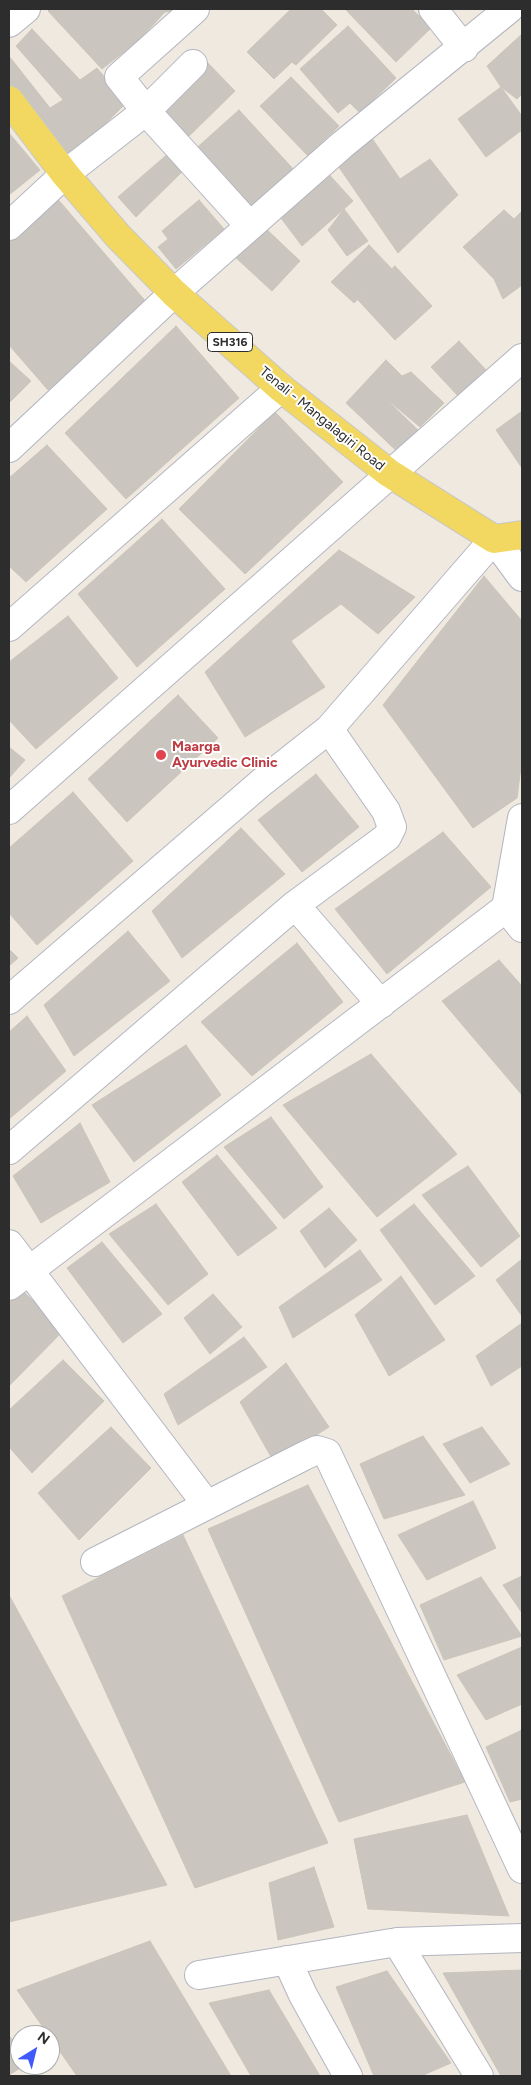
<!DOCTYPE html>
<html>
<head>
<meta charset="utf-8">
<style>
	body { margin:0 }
	#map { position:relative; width:531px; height:2085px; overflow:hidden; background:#efe9e0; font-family:Figtree,sans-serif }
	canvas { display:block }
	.frame { position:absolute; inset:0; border:10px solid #2d2d2d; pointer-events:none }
	.north { position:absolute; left:10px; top:2025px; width:50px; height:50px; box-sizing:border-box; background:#fff; border:1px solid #ababab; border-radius:50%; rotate:36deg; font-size:14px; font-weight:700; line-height:20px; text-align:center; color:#2d2d2d }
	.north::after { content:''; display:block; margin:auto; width:18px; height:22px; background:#405afb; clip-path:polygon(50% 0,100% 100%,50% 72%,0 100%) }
</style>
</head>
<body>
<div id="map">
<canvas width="531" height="2085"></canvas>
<div class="frame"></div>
<div class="north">N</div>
</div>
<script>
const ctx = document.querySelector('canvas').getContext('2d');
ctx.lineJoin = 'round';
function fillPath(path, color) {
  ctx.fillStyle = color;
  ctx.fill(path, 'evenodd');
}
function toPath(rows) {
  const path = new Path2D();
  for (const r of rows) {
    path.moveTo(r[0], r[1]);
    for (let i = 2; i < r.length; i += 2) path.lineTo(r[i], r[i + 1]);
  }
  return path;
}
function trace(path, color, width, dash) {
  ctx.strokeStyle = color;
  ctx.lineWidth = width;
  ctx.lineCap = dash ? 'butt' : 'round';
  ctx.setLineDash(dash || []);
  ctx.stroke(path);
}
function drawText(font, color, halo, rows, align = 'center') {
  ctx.font = font + ' Figtree,sans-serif';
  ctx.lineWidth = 4;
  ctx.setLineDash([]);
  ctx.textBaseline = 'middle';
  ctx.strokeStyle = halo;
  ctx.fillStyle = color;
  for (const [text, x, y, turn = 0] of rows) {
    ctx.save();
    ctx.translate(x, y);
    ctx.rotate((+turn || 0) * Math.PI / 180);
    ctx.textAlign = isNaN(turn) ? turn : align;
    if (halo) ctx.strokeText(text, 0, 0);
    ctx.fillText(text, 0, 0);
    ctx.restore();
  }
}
const building = toPath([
	[50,9,182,9,165,12,138,41,102,69,48,11,50,9],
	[291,9,321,9,337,25,296,65,292,62,274,79,247,52,291,9],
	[345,9,412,9,431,28,396,62,345,9],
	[348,26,396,78,360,113,350,103,338,113,300,69,348,26],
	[32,29,80,80,97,68,126,103,94,135,16,46,32,29],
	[522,34,522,94,517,99,501,87,487,66,522,34],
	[9,56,50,108,63,100,94,135,68,154,9,88,9,56],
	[205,60,235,91,181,144,151,111,205,60],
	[291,77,339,126,308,156,260,106,291,77],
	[501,87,522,116,522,130,486,157,458,119,501,87],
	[239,110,295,171,247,214,192,152,239,110],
	[9,133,40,170,9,195,9,133],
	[369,134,400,179,430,159,458,195,398,253,336,163,369,134],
	[170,152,186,168,136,217,118,197,170,152],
	[325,170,353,201,302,246,275,210,325,170],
	[55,196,148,304,48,390,9,345,9,236,55,196],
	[199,200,224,229,176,269,158,247,168,239,162,231,199,200],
	[344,209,368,241,347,256,328,230,344,209],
	[504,210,514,219,522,211,522,285,503,299,494,279,463,247,504,210],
	[262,225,300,261,272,291,234,256,262,225],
	[369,245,392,269,354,303,331,282,369,245],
	[395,266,432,306,395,340,358,300,395,266],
	[176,326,239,398,126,499,65,433,176,326],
	[459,341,487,371,459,397,431,367,459,341],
	[386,360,402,376,383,396,425,437,404,458,346,403,386,360],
	[9,361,31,381,9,403,9,361],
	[411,372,444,403,420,427,383,396,402,376,411,372],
	[522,411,522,468,496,430,522,411],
	[275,412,343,482,245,574,179,509,275,412],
	[47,445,107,509,26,582,9,566,9,478,47,445],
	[162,519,225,589,137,667,78,594,162,519],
	[339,550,415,597,378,634,341,604,291,641,325,687,245,737,205,672,339,550],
	[484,576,522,621,522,759,517,798,473,828,383,705,484,576],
	[68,616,118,678,36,749,9,720,9,662,68,616],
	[178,695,218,738,127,822,88,779,178,695],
	[9,747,25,760,9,778,9,747],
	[316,774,359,827,302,872,258,820,316,774],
	[73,792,133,861,37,945,9,913,9,848,73,792],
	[241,828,285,874,182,958,152,911,241,828],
	[443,832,491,887,387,974,335,909,443,832],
	[128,931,170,981,74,1056,44,1005,128,931],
	[297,943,343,1002,252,1076,201,1022,297,943],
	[9,949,18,958,9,966,9,949],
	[499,960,522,986,522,1095,442,1001,499,960],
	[27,1016,66,1071,9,1119,9,1032,27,1016],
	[186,1045,221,1095,134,1162,92,1105,186,1045],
	[371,1054,457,1154,377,1217,283,1105,371,1054],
	[271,1117,323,1187,284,1219,224,1147,271,1117],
	[80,1123,110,1182,41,1223,13,1176,80,1123],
	[217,1155,277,1228,238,1256,182,1182,217,1155],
	[468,1166,520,1236,481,1267,422,1195,468,1166],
	[156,1204,208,1274,168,1305,109,1234,156,1204],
	[414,1204,475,1276,435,1305,380,1230,414,1204],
	[329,1208,357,1240,325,1268,300,1231,329,1208],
	[102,1242,162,1314,123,1343,67,1268,102,1242],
	[360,1250,382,1280,293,1338,279,1307,360,1250],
	[522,1259,522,1316,496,1280,522,1259],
	[401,1276,445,1340,389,1376,355,1315,401,1276],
	[22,1290,63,1331,9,1386,9,1303,22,1290],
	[213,1294,242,1327,210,1354,184,1318,213,1294],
	[522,1323,522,1366,491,1386,476,1356,522,1323],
	[244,1337,267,1367,178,1425,164,1394,244,1337],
	[63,1360,104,1401,32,1473,9,1447,9,1410,63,1360],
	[286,1363,329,1427,274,1462,240,1402,286,1363],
	[111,1427,151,1468,79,1540,38,1493,111,1427],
	[482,1427,510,1464,470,1483,443,1444,482,1427],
	[423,1436,465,1495,384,1519,360,1464,423,1436],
	[308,1485,465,1782,339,1822,208,1529,308,1485],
	[473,1501,496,1548,427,1580,398,1535,473,1501],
	[183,1535,328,1843,195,1888,62,1596,183,1535],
	[522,1576,522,1613,503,1585,522,1576],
	[481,1577,522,1636,444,1660,420,1605,481,1577],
	[9,1595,167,1885,9,1922,9,1595],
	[522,1647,522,1704,486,1720,457,1675,522,1647],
	[522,1730,522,1799,510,1802,486,1747,522,1730],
	[467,1815,509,1916,368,1909,354,1839,467,1815],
	[314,1867,334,1927,278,1940,269,1883,314,1867],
	[150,1941,231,2076,77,2076,17,1990,150,1941],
	[522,1970,522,2076,501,2076,443,1973,522,1970],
	[387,1971,451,2063,421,2076,374,2076,336,1987,387,1971],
	[269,1990,320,2076,251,2076,209,2003,269,1990],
	[9,2035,20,2053,20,2065,25,2065,9,2075,9,2035]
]);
fillPath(building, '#cac6bf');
trace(building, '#cac5b9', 1);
const minor = toPath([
	[195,9,119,77,146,111,250,226],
	[433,9,464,48],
	[9,23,26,9],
	[9,226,65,174,146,111,193,64],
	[9,448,174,293,342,145,509,9],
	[9,627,281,388],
	[9,810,522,358],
	[522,818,506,908,522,928],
	[295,905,381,1004],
	[9,1000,262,782,329,729,494,539,522,577],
	[9,1150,295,905,387,837,392,827,386,811,329,729],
	[9,1244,207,1505],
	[9,1286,506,908],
	[95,1562,304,1456,317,1450,327,1453,522,1869],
	[397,1942,479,2076],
	[287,1960,303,1995,348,2076],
	[199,1975,397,1942,522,1938]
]);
const major = toPath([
	[9,100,65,174,118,236,174,293,281,388,389,473,494,539,522,535]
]);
trace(minor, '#b3b5c0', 30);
trace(major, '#c8c8c8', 30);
trace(minor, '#fff', 28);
trace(major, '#f2d861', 28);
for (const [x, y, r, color] of [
	[161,755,6,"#e0444e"]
]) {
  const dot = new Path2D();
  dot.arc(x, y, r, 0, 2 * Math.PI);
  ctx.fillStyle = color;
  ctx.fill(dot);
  trace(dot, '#fff', 2);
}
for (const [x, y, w] of [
	[230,342,45]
]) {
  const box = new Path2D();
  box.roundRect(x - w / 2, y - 9.5, w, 19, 4);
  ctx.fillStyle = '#fff';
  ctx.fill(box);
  trace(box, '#2d2d2d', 1);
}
drawText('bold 12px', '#2d2d2d', null, [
	["SH316",230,342]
]);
drawText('14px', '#2d2d2d', '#fff', [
	["Tenali - Mangalagiri Road",322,419,39]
]);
drawText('bold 14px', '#be3a42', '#fff', [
	["Maarga",172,747],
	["Ayurvedic Clinic",172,763]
], 'left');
</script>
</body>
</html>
